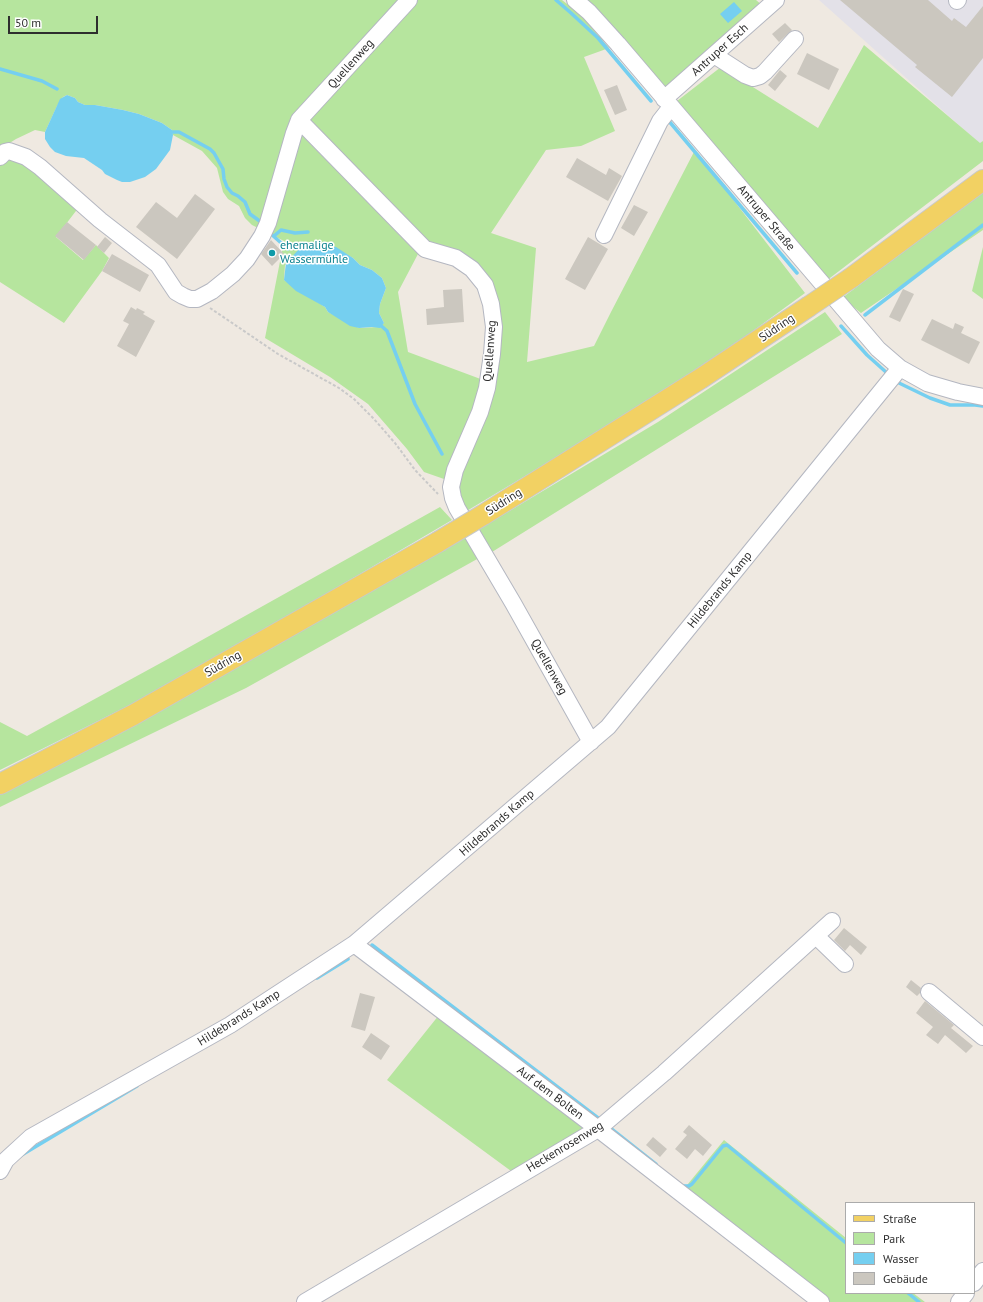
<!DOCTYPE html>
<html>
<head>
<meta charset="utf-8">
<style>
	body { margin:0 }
	#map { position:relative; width:983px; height:1302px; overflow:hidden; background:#efe9e1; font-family:"PT Sans",sans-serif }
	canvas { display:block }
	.legend { position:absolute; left:845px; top:1202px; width:130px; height:92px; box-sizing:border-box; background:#fff; border:1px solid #ababab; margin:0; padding:5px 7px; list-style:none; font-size:12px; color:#2e2e2e }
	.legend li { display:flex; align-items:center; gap:8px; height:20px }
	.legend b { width:20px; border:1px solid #ababab }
	.scale { position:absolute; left:8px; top:16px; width:90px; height:18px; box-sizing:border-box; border:2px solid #2e2e2e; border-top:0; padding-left:5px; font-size:12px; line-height:14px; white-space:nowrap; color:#2e2e2e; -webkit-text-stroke:3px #fff; paint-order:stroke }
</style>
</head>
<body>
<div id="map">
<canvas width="983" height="1302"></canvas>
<ul class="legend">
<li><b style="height:5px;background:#f2d163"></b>Straße</li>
<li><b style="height:11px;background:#b6e59e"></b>Park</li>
<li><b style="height:11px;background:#75cff0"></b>Wasser</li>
<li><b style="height:11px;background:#cbc7bf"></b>Gebäude</li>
</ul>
<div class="scale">50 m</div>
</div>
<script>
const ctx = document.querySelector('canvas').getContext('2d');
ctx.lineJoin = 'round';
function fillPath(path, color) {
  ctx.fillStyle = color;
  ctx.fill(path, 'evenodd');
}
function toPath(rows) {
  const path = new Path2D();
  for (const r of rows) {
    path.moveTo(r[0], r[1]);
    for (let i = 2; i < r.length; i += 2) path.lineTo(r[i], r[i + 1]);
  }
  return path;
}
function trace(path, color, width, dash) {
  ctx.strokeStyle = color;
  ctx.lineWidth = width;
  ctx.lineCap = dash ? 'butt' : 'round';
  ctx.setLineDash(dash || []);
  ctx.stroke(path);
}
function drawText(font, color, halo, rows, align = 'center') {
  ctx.font = font + ' "PT Sans",sans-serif';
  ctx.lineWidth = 3;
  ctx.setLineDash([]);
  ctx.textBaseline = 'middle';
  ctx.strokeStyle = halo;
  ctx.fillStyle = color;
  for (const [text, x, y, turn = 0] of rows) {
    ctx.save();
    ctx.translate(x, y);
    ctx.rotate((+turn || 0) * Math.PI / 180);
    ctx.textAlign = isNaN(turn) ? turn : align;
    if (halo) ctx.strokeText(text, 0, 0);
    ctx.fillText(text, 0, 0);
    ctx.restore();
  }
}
fillPath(toPath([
	[819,0,983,0,983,141,980,144]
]), '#e3e1e8');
fillPath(toPath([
	[0,0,562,0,581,15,609,48,584,57,615,131,581,146,546,150,491,233,536,248,527,362,594,346,611,312,695,150,805,293,687,379,465,512,449,476,444,479,424,472,407,449,368,404,330,377,265,338,284,241,252,225,245,218,239,206,228,199,223,192,217,168,202,151,173,135,172,130,162,123,139,114,123,110,95,105,85,105,78,102,75,98,67,95,63,97,57,106,45,132,35,130,16,139,0,149],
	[307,119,423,240,472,259,488,278,494,384,408,352,398,292,418,254,291,124],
	[312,243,330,245,353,258,360,265,372,270,382,278,386,288,380,304,379,313,384,323,378,327,359,328,328,312,325,307,284,280,285,265],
	[586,0,756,0,763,6,667,90],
	[864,45,980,143,983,141,983,161,826,281,807,257,677,101,721,67,818,128],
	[9,150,79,207,56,237,83,260,96,245,109,258,102,271,64,323,0,282,0,160],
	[983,192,983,230,861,313,842,298],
	[983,247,983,299,972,291],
	[825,312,842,334,492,552,479,558,246,688,0,807,0,789,476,531,658,422],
	[440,507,452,520,174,683,0,770,0,722,27,736,168,659],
	[439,1015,589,1128,511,1171,387,1080],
	[724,1140,846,1238,846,1293,913,1293,925,1302,830,1302,683,1190]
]), '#b6e59e');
fillPath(toPath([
	[734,2,742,11,728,23,720,14],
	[67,95,75,98,78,102,85,105,95,105,123,110,139,114,162,123,172,130,173,135,170,150,156,169,145,177,130,182,122,182,117,180,105,174,102,170,84,158,66,156,55,152,50,147,45,139,45,132,60,99],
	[312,243,319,243,336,247,353,258,360,265,372,270,382,278,386,288,380,304,379,313,384,323,380,328,372,327,359,328,350,326,328,312,325,307,296,291,284,280,286,263,302,246]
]), '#75cff0');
trace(toPath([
	[556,0,571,13,598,38,651,101],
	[0,69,42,81,57,89],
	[668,120,797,273],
	[168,132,179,132,210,149,214,153,223,169,224,179,227,187,232,193,238,196,245,202,250,214,261,222],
	[271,234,288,249],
	[274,236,281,230,295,233,308,232],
	[865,315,983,225],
	[378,323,387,331,415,404,442,454],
	[841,326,867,355,887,373],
	[899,383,930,398,950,405,975,405,983,406],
	[372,945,602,1121],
	[317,978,348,959],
	[608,1126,656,1164],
	[20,1156,137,1086],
	[684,1186,689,1186,692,1184,723,1146,727,1145,846,1243],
	[908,1293,919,1302]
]), '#75cff0', 3.5);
fillPath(toPath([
	[840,0,928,0,952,21,954,18,966,27,983,6,983,58,952,97,915,67,917,65],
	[785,23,792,30,779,42,772,34],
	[807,53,839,69,829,90,797,74],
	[780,70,787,76,775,91,768,85],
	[617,85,627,110,615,115,604,90],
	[577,158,606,175,609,168,622,176,608,201,566,177],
	[195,194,215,209,177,259,136,227,156,202,177,218],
	[634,205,648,212,634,236,621,228],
	[67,222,96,245,84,260,55,236],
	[105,237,112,243,104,253,97,247],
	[588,237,608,249,585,290,565,279],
	[271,240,284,254,272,266,261,254],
	[112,254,149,275,140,292,102,271],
	[462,289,464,322,427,325,426,309,444,307,443,290],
	[903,289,914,294,900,322,889,317],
	[131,307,136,310,137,308,145,312,143,314,155,321,136,357,117,346,129,324,123,321],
	[932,319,953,329,955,323,964,327,961,333,980,342,969,364,921,340],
	[844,928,867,947,861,955,850,945,845,951,834,940],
	[911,980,921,988,920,993,917,996,906,987],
	[360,993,375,997,365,1031,351,1027],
	[925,1001,954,1025,951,1028,973,1046,966,1053,945,1035,938,1044,926,1035,933,1027,916,1013],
	[371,1033,390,1046,381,1060,362,1047],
	[689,1125,712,1145,703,1156,695,1149,687,1159,675,1149,687,1135,683,1132],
	[653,1137,667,1149,660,1157,646,1145]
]), '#cbc7bf');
const minor = toPath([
	[409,0,299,120,425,249,456,258,472,269,485,285,491,304,494,327,492,354,487,388,480,412,455,470,451,487,453,498,457,508,513,603,591,742],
	[575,0,589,12,618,44,878,349,900,368,927,383,958,392,983,397],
	[957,1,958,0],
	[714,55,745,75,753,78,760,76,765,72,795,39],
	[664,99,776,0],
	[0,157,5,152,9,151,26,157,40,167,100,220,158,265,176,292,183,296,190,299,197,299,212,291,233,274,247,259,262,236,268,223,294,133,299,120],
	[604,235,660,121,671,107],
	[816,936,845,964],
	[354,944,598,1129,821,1302],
	[929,992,983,1037],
	[0,1171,6,1160,31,1137,230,1025,354,944,608,727,900,368],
	[974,1283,983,1271],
	[305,1302,598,1129,664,1073,832,921],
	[959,1302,966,1293]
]);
const major = toPath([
	[851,278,983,180],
	[483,515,700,379,808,307],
	[0,784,133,715,438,542]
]);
trace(minor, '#b4b7c1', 18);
trace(major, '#c9c9c9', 22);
trace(toPath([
	[210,308,278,354,339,388,354,399,373,418,395,443,415,470,438,494]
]), '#c9c9c9', 2, [3, 2]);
trace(minor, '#fff', 16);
trace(major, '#f2d163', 20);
const majorBridge = toPath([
	[808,307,851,278],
	[438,542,483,515]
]);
trace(majorBridge, '#c9c9c9', 22, []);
trace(majorBridge, '#f2d163', 20);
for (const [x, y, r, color] of [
	[272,253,4,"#0f9aa8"]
]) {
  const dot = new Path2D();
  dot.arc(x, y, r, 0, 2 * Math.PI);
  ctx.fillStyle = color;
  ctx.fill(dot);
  trace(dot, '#fff', 1.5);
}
drawText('12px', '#2e2e2e', '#fff', [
	["Antruper Esch",720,50,-42],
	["Quellenweg",351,64,-48],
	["Antruper Straße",766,218,50],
	["Südring",777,328,-34],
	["Quellenweg",490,351,-86],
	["Südring",504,502,-32],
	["Hildebrands Kamp",720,590,-51],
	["Südring",223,664,-30],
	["Quellenweg",549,667,61],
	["Hildebrands Kamp",497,823,-41],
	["Hildebrands Kamp",239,1018,-32],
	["Auf dem Bolten",550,1093,37],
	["Heckenrosenweg",565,1147,-31]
]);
drawText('12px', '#0d838f', '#fff', [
	["ehemalige",280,246],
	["Wassermühle",280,260]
], 'left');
</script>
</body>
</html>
